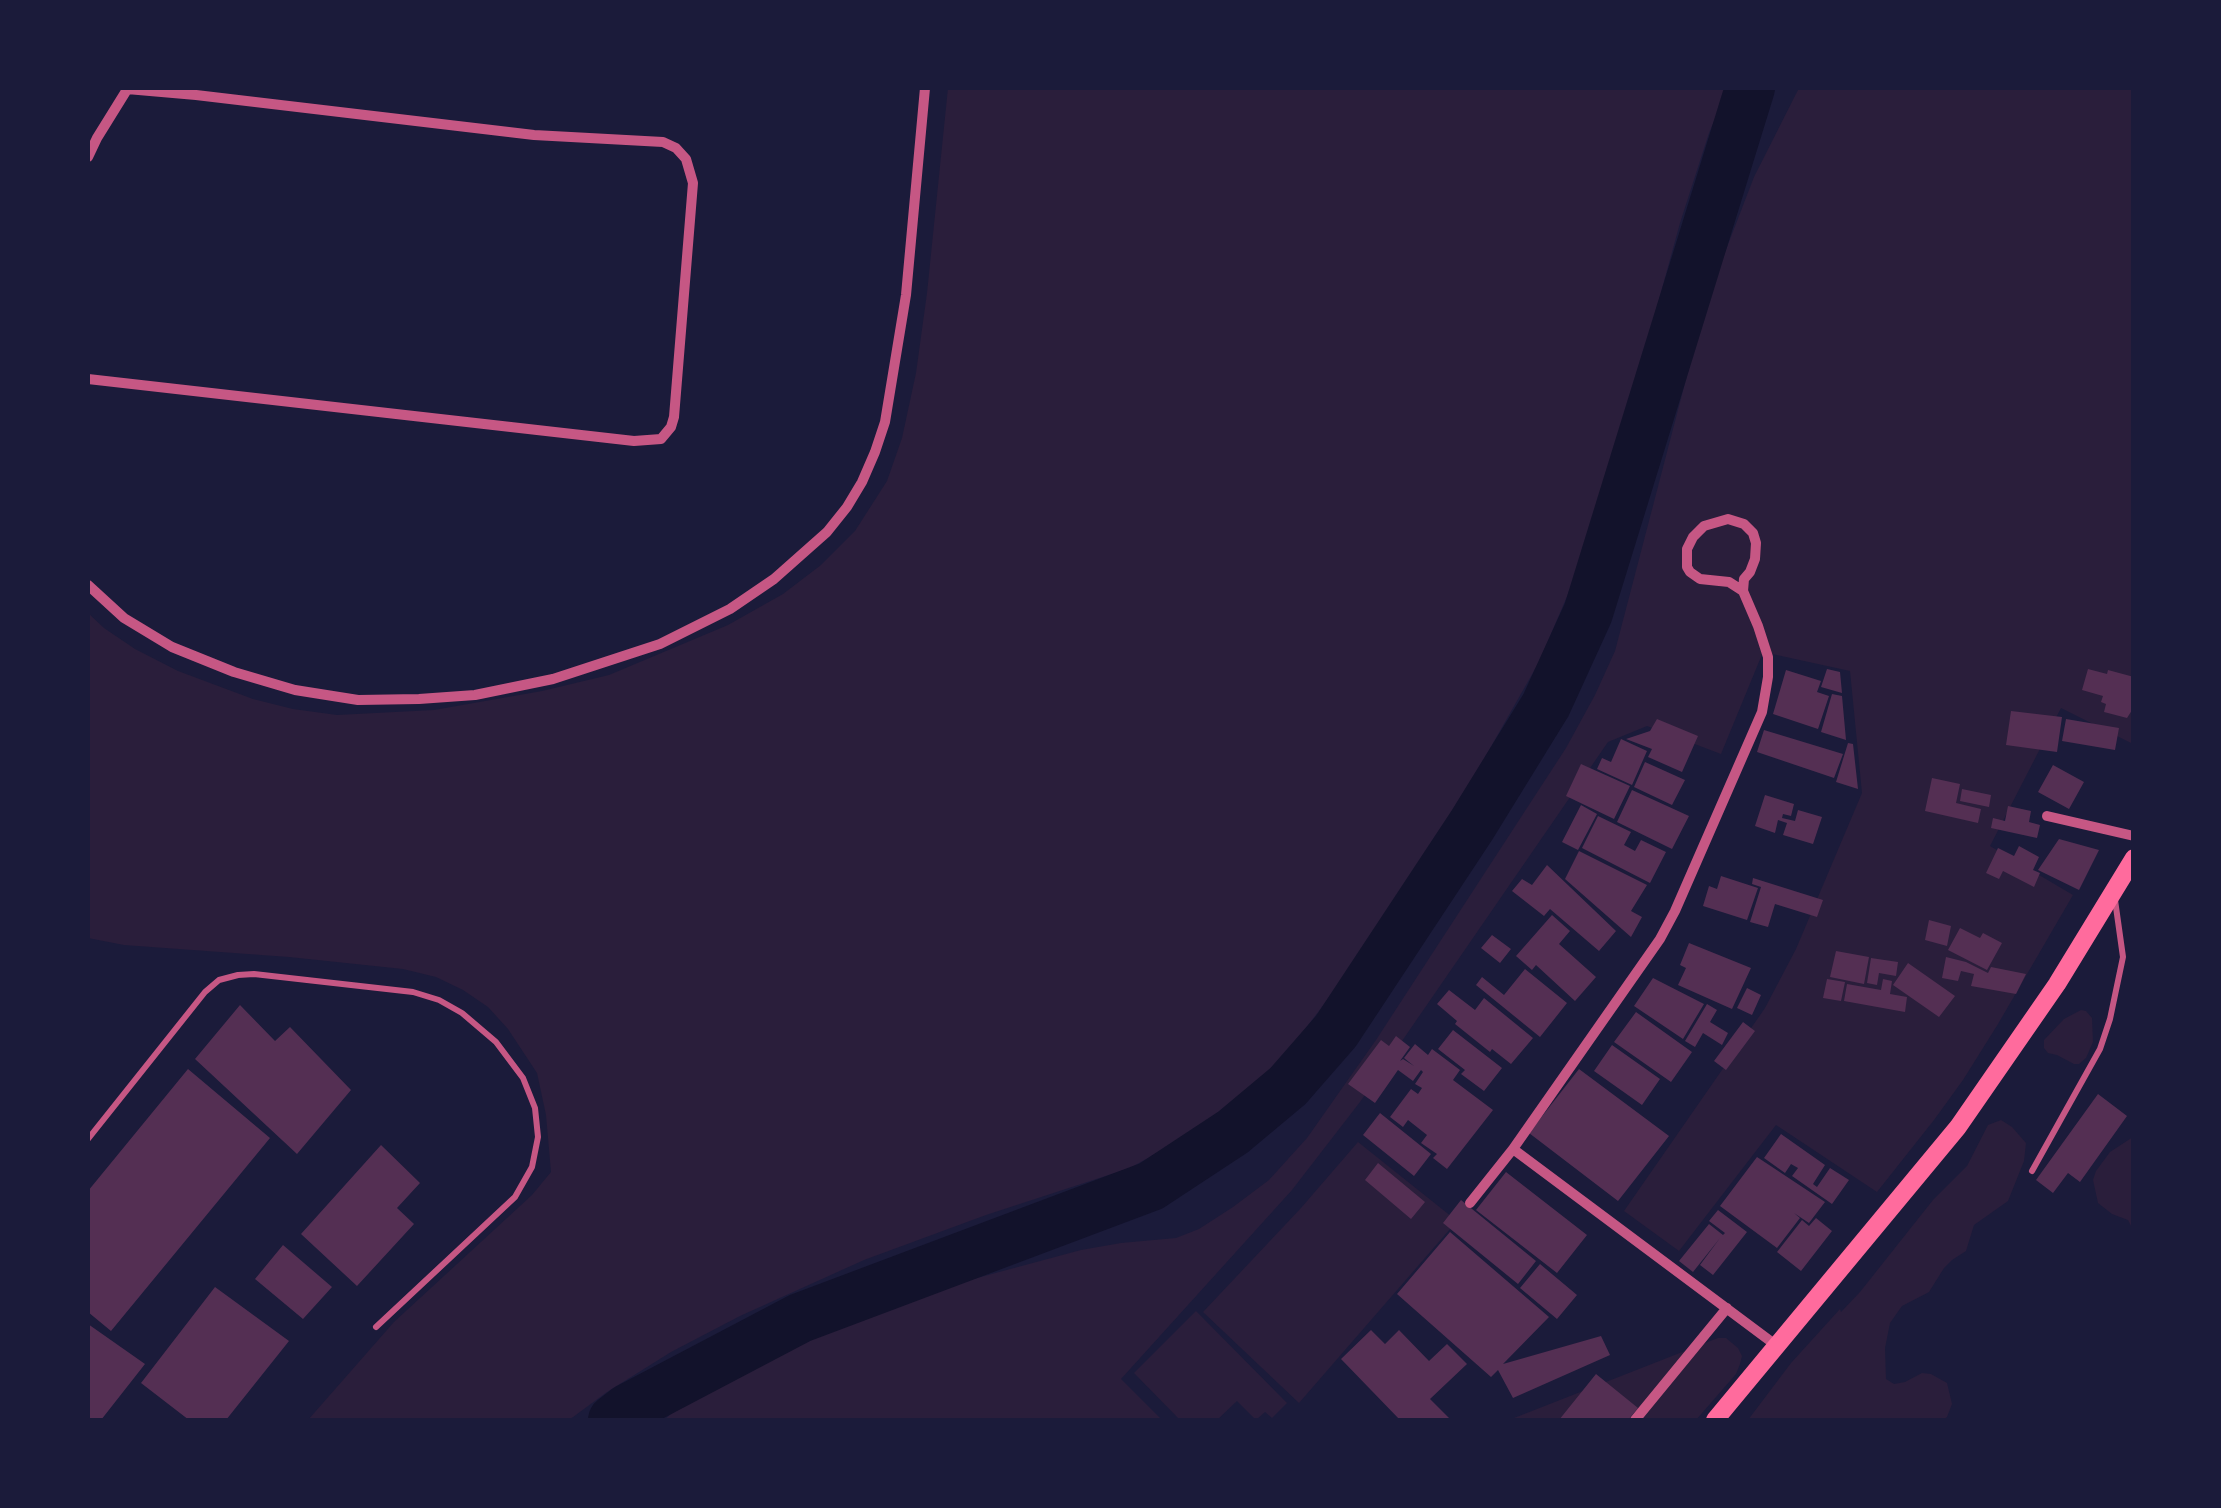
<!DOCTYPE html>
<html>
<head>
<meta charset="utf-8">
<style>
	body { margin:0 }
	#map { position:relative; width:2221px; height:1508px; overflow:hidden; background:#1b1b3a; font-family:Ubuntu,sans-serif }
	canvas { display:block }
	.frame { position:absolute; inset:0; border:90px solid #1b1b3a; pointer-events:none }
</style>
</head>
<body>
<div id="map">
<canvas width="2221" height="1508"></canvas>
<div class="frame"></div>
</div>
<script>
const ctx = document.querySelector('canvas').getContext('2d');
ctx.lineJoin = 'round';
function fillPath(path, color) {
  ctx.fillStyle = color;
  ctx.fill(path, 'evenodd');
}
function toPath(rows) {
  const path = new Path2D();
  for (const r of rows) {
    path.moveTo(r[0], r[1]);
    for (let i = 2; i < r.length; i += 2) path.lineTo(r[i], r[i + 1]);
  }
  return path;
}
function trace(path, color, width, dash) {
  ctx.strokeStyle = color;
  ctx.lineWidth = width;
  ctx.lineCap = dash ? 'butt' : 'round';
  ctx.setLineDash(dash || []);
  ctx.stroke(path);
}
fillPath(toPath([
	[948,88,1728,88,1709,133,1680,223,1606,493,1574,580,1539,662,1480,766,1430,847,1334,991,1290,1049,1254,1086,1213,1119,1175,1143,1130,1168,986,1215,864,1260,740,1316,671,1352,607,1392,569,1420,308,1420,394,1322,532,1195,551,1172,546,1115,537,1073,508,1029,488,1007,463,990,436,977,403,969,289,957,124,945,88,938,88,613,104,628,135,649,178,671,253,699,293,709,337,715,434,710,542,691,609,675,728,625,783,594,821,565,855,531,887,481,902,438,916,373,927,293],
	[1799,88,2133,88,2133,744,2061,708,1990,846,2073,895,1998,1024,1963,1080,1934,1120,1877,1192,1776,1125,1679,1251,1624,1211,1765,1008,1796,949,1862,793,1850,671,1763,652,1721,754,1647,726,1608,742,1360,1102,1292,1190,1121,1379,1162,1420,664,1420,700,1389,732,1366,768,1347,822,1326,888,1302,1081,1250,1121,1243,1176,1238,1199,1229,1233,1207,1269,1180,1307,1138,1376,1040,1566,748,1595,695,1615,651,1707,299,1754,177],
	[2081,1010,2086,1011,2092,1018,2093,1042,2086,1058,2079,1064,2074,1064,2057,1055,2048,1053,2044,1048,2044,1040,2064,1019],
	[2001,1120,2012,1127,2026,1143,2024,1161,2008,1201,1974,1225,1966,1251,1952,1260,1944,1268,1929,1292,1902,1306,1890,1323,1885,1348,1886,1379,1894,1384,1905,1382,1922,1373,1931,1374,1947,1383,1952,1404,1947,1417,1943,1420,1748,1420,1791,1363,1840,1309,1841,1312,1860,1292,1933,1200,1967,1166,1988,1125],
	[2133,1137,2133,1230,2128,1220,2112,1214,2098,1203,2093,1180,2096,1171,2110,1152],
	[1358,1142,1457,1221,1299,1403,1203,1312,1301,1208],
	[1196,1311,1287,1403,1272,1418,1265,1412,1256,1420,1237,1401,1217,1420,1180,1420,1134,1373],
	[1718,1338,1726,1338,1738,1348,1742,1356,1740,1364,1736,1374,1696,1420,1509,1420]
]), '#2a1e3b');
trace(toPath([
	[613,1420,627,1409,800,1318,1151,1186,1233,1132,1288,1086,1336,1031,1472,825,1546,705,1588,613,1750,88]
]), '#12122b', 50);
fillPath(toPath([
	[1827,669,1840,672,1842,693,1821,687],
	[2088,669,2107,674,2108,670,2134,677,2134,707,2127,718,2104,712,2106,704,2101,702,2103,696,2082,690],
	[1786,670,1821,681,1817,692,1829,696,1818,729,1773,714],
	[1832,694,1842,696,1846,740,1821,732],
	[2011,711,2062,717,2057,752,2006,745],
	[1657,719,1698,736,1682,772,1648,757,1652,749,1626,739,1650,731],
	[2066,719,2119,728,2115,750,2062,741],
	[1764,730,1843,754,1834,778,1757,752],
	[1621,739,1647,751,1632,785,1597,769,1602,758,1611,762],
	[1848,743,1853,744,1858,789,1836,782],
	[1645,762,1685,780,1672,805,1634,787],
	[1581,764,1630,786,1614,819,1566,796],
	[2053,765,2084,782,2069,809,2038,792],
	[1932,778,1960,784,1956,803,1981,809,1978,823,1925,811],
	[1962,789,1991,795,1989,807,1960,801],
	[1632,790,1689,816,1672,849,1617,822],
	[1765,795,1794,804,1791,816,1783,814,1782,818,1795,821,1798,810,1822,817,1813,844,1783,835,1787,823,1778,820,1775,833,1755,826],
	[1581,805,1597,814,1578,850,1562,842],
	[2008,806,2031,811,2029,822,2040,825,2037,838,1991,828,1993,818,2005,821],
	[1598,816,1631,832,1624,845,1635,851,1641,840,1666,852,1650,883,1582,848],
	[2059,839,2099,850,2079,890,2038,870],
	[2019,846,2039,857,2033,870,2040,873,2034,887,2003,871,1999,879,1986,873,1998,848,2014,856],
	[1579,851,1647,885,1631,911,1642,917,1631,937,1565,879],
	[1547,865,1616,931,1599,951,1550,909,1544,916,1512,891,1522,879,1532,885],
	[1721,876,1758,888,1747,920,1703,906,1709,886,1717,889],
	[1753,878,1823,900,1817,917,1775,904,1768,927,1750,922,1761,887,1752,884],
	[1552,915,1570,931,1559,944,1596,977,1575,1001,1536,965,1532,970,1516,956],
	[1929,920,1951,926,1947,946,1925,940],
	[1960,928,1980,938,1983,933,2002,943,1987,970,1948,950],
	[1492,935,1511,949,1500,963,1481,948],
	[1689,943,1751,968,1732,1009,1678,985,1686,968,1680,965],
	[1836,951,1869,957,1864,984,1830,977],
	[1946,957,1966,962,1988,973,1991,967,2026,974,2016,994,1971,986,1974,974,1961,971,1958,981,1942,978],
	[1871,958,1898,962,1896,976,1879,973,1877,985,1867,983],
	[1908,963,1955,996,1939,1017,1893,985],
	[1525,969,1567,1003,1540,1037,1476,985,1482,977,1504,995],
	[1653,978,1704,1004,1683,1039,1634,1006],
	[1827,979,1845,982,1841,1001,1823,998],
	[1883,979,1892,981,1890,994,1907,997,1905,1012,1844,1001,1847,984,1881,990],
	[1747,988,1761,995,1752,1015,1737,1008],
	[1449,990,1475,1010,1484,998,1533,1038,1511,1064,1492,1049,1490,1052,1455,1024,1457,1021,1437,1004],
	[1707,1004,1717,1010,1710,1022,1728,1033,1722,1045,1703,1033,1695,1047,1685,1041],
	[240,1005,275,1041,290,1027,351,1090,297,1154,195,1059],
	[1636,1012,1692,1052,1671,1082,1614,1042],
	[1743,1022,1755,1031,1726,1070,1714,1061],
	[1453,1030,1502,1068,1484,1091,1461,1074,1465,1070,1438,1049],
	[1396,1036,1410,1047,1400,1061,1403,1059,1414,1066,1404,1058,1415,1044,1428,1055,1432,1049,1460,1070,1453,1080,1493,1110,1447,1169,1433,1158,1437,1154,1421,1143,1427,1135,1408,1120,1403,1127,1390,1117,1411,1089,1418,1094,1422,1088,1415,1084,1423,1072,1421,1070,1413,1081,1398,1070,1375,1103,1348,1084,1381,1040,1389,1046],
	[1612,1045,1660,1079,1642,1105,1594,1071],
	[188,1069,270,1138,111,1331,88,1312,88,1191],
	[1579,1069,1669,1136,1618,1201,1529,1133],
	[2098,1094,2127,1116,2080,1182,2068,1173,2053,1193,2036,1180],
	[1380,1113,1431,1154,1414,1176,1363,1135],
	[1781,1134,1825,1165,1813,1184,1817,1187,1830,1168,1849,1180,1832,1204,1792,1176,1798,1168,1791,1164,1785,1173,1764,1158],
	[381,1145,420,1183,397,1208,414,1224,357,1286,301,1234],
	[1757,1157,1825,1202,1809,1223,1794,1213,1800,1218,1777,1248,1720,1206],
	[1378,1163,1425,1202,1411,1219,1365,1180],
	[1506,1172,1587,1235,1557,1273,1476,1210],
	[1461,1200,1536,1261,1518,1284,1443,1223],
	[1718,1210,1747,1232,1713,1275,1700,1265,1720,1238,1693,1272,1679,1261,1709,1224,1723,1235,1725,1233,1709,1221],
	[1816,1218,1832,1231,1801,1271,1777,1252,1802,1220,1809,1226],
	[1450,1232,1549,1317,1503,1364,1601,1336,1610,1355,1513,1398,1498,1370,1491,1377,1397,1294],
	[283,1245,332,1287,303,1319,255,1279],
	[1540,1264,1577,1295,1557,1319,1520,1288],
	[215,1287,289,1341,226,1420,189,1420,141,1383],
	[88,1324,145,1364,101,1420,88,1420],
	[1371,1330,1385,1344,1399,1330,1429,1361,1447,1344,1467,1364,1430,1399,1451,1420,1400,1420,1341,1359],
	[1596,1374,1638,1408,1628,1420,1559,1420]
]), '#542f53');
trace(toPath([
	[88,1139,205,992,219,980,238,975,254,974,413,992,439,1000,462,1013,496,1042,523,1078,535,1108,538,1137,532,1167,515,1197,376,1327],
	[2032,1171,2100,1049,2110,1019,2123,957,2115,900]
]), '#c65784', 6);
trace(toPath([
	[88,157,97,138,128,88],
	[88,379,634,441,661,439,671,427,674,417,693,183,686,159,676,148,663,142,534,135,196,95,127,89],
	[88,585,124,618,172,647,234,672,295,690,358,700,419,699,475,695,553,679,660,644,730,609,774,579,827,532,847,507,862,482,875,452,885,422,906,295,925,88],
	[2047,816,2134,836],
	[1513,1149,1777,1346],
	[1470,1203,1513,1149,1660,939,1675,911,1762,712,1768,677,1768,657,1758,626,1743,591,1729,582,1700,579,1690,572,1687,567,1687,549,1693,537,1704,526,1728,519,1744,524,1753,533,1756,543,1755,559,1750,572,1744,579,1743,591],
	[1635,1420,1727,1308]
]), '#c65784', 10);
trace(toPath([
	[1715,1420,1958,1127,2057,984,2134,858]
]), '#ff6b9d', 18);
</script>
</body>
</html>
